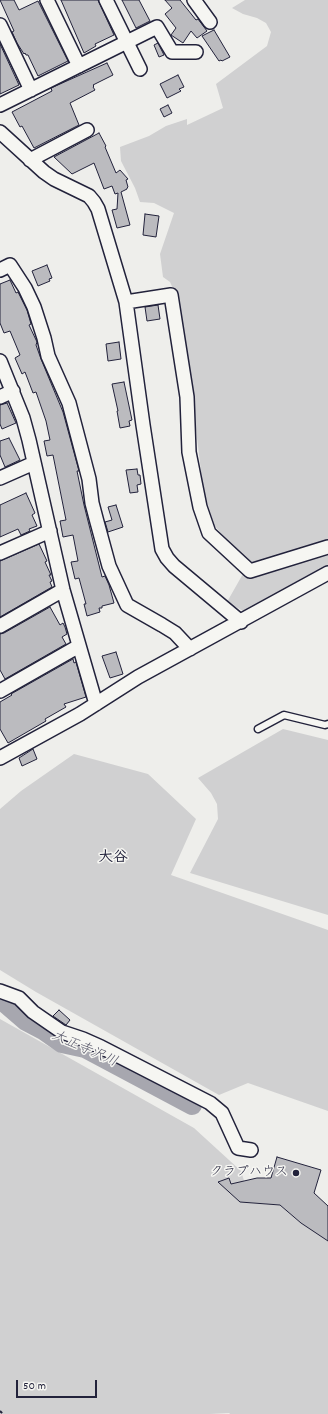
<!DOCTYPE html>
<html>
<head>
<meta charset="utf-8">
<style>
	body { margin:0 }
	#map { position:relative; width:328px; height:1414px; overflow:hidden; background:#eeeeeb; font-family:Dekko,sans-serif }
	canvas { display:block }
	.scale { position:absolute; left:16px; top:1380px; width:81px; height:18px; box-sizing:border-box; border:2px solid #22223b; border-top:0; padding-left:5px; font-size:12px; line-height:14px; white-space:nowrap; color:#22223b; -webkit-text-stroke:3px #f6f6f2; paint-order:stroke }
</style>
</head>
<body>
<div id="map">
<canvas width="328" height="1414"></canvas>
<div class="scale">50 m</div>
</div>
<script>
const ctx = document.querySelector('canvas').getContext('2d');
ctx.lineJoin = 'round';
function fillPath(path, color) {
  ctx.fillStyle = color;
  ctx.fill(path, 'evenodd');
}
function toPath(rows) {
  const path = new Path2D();
  for (const r of rows) {
    path.moveTo(r[0], r[1]);
    for (let i = 2; i < r.length; i += 2) path.lineTo(r[i], r[i + 1]);
  }
  return path;
}
function trace(path, color, width, dash) {
  ctx.strokeStyle = color;
  ctx.lineWidth = width;
  ctx.lineCap = dash ? 'butt' : 'round';
  ctx.setLineDash(dash || []);
  ctx.stroke(path);
}
function drawText(font, color, halo, rows, align = 'center') {
  ctx.font = font + ' Dekko,"Klee One",sans-serif';
  ctx.lineWidth = 3;
  ctx.setLineDash([]);
  ctx.textBaseline = 'middle';
  ctx.strokeStyle = halo;
  ctx.fillStyle = color;
  for (const [text, x, y, turn = 0] of rows) {
    ctx.save();
    ctx.translate(x, y);
    ctx.rotate((+turn || 0) * Math.PI / 180);
    ctx.textAlign = isNaN(turn) ? turn : align;
    if (halo) ctx.strokeText(text, 0, 0);
    ctx.fillText(text, 0, 0);
    ctx.restore();
  }
}
fillPath(toPath([
	[245,0,328,0,328,567,306,576,245,612,227,602,248,565,214,525,203,488,192,396,176,295,170,282,163,277,160,254,174,213,154,203,140,202,135,188,121,161,120,147,149,136,166,126,187,119,187,125,223,108,216,84,267,46,271,32,266,23,257,18,243,14,232,8],
	[283,729,328,740,328,915,190,873,218,819,217,804,211,793,198,778],
	[74,754,148,774,196,819,171,875,328,930,328,1111,248,1083,219,1095,36,992,0,970,0,809,21,791],
	[0,1019,194,1128,241,1171,251,1203,280,1205,301,1223,328,1240,328,1414,229,1414,230,1413,210,1414,0,1414]
]), '#d0d0d1');
trace(toPath([
	[0,1001,4,1002,26,1021,45,1031,62,1043,85,1048,192,1105]
]), '#a7a7af', 20);
const building = toPath([
	[0,0,14,0,19,10,38,1,68,61,38,76,28,55,26,55,25,53,24,54,17,43,12,32,14,31,0,0],
	[61,0,98,0,114,35,95,44,96,46,84,53,61,0],
	[122,0,139,0,150,21,136,28,122,0],
	[165,0,180,0,196,20,198,19,207,31,197,38,191,31,183,43,171,35,176,28,165,14,172,8,165,0],
	[214,30,230,57,222,61,221,60,219,61,202,36,214,30],
	[158,43,164,55,159,57,154,45,158,43],
	[0,44,19,85,0,94,0,44],
	[107,63,113,75,93,85,94,86,93,87,95,90,70,103,79,125,34,148,22,126,20,127,12,112,52,91,51,88,107,63],
	[178,75,184,87,179,89,181,91,167,98,160,84,178,75],
	[168,105,172,113,164,117,160,109,168,105],
	[99,133,106,146,105,147,116,173,120,170,128,179,126,180,128,187,127,188,127,189,121,192,130,225,117,228,112,210,117,209,118,193,115,194,112,186,104,189,94,163,72,174,54,157,99,133],
	[145,214,159,216,156,237,143,235,145,214],
	[47,265,52,278,49,279,50,281,38,286,32,271,47,265],
	[10,280,16,293,18,292,27,310,31,324,29,325,37,342,36,345,41,359,63,412,79,471,77,471,84,505,102,577,105,576,109,585,114,603,102,606,102,608,99,608,100,612,87,616,84,604,86,604,79,578,75,579,71,562,78,561,73,535,63,537,60,521,66,520,53,455,47,456,44,441,50,440,46,421,36,392,33,393,25,372,22,374,15,358,20,355,10,331,4,333,0,323,0,284,10,280],
	[158,305,160,319,147,321,145,307,158,305],
	[119,342,121,359,108,361,106,344,119,342],
	[124,382,132,420,129,421,130,426,120,428,117,411,118,411,112,384,124,382],
	[7,403,16,423,2,429,0,424,0,405,7,403],
	[9,438,20,460,5,467,0,455,0,441,9,438],
	[137,469,138,475,140,475,141,484,137,485,138,492,130,493,126,470,137,469],
	[26,493,35,513,32,515,37,526,29,529,30,531,21,535,18,529,0,537,0,505,26,493],
	[116,505,123,527,108,532,105,522,112,520,108,507,116,505],
	[39,544,47,561,45,562,51,575,49,575,52,581,50,582,52,587,0,617,0,561,39,544],
	[50,607,60,625,63,623,65,627,67,634,62,637,66,644,5,679,0,670,0,634,4,633,50,607],
	[116,652,123,674,110,678,102,656,116,652],
	[73,659,74,663,76,662,86,697,64,704,66,707,45,719,46,721,8,743,0,729,0,702,12,695,11,694,73,659],
	[33,749,37,759,22,766,19,758,33,749],
	[59,1010,70,1020,66,1025,53,1016,59,1010],
	[277,1157,321,1170,314,1193,328,1206,328,1241,301,1223,280,1205,240,1202,218,1182,229,1178,231,1184,257,1178,271,1178,277,1157]
]);
fillPath(building, '#bbbbbf');
trace(building, '#22223b', 1);
const service = toPath([
	[258,729,284,715,325,725,328,724]
]);
const minor = toPath([
	[47,0,79,66],
	[106,0,140,69],
	[194,0,210,22],
	[0,25,31,90],
	[0,105,157,27,172,52,196,52],
	[0,132,44,172,54,179,89,196,94,202,98,209,126,302,143,425,162,549,167,558,174,566,241,622],
	[30,160,87,130],
	[0,270,10,265,25,288,34,307,44,338,48,356,69,403,89,479,92,503,97,522,109,566,127,605,162,625,175,633,190,649],
	[126,302,171,295,187,397,189,452,200,507,209,533,250,571,328,547],
	[0,361,23,418,29,440,63,590,96,704],
	[0,397,13,391],
	[0,478,34,463],
	[0,553,50,531],
	[0,626,63,590],
	[0,691,79,646],
	[0,758,80,714,138,677,328,573],
	[0,991,19,998,33,1012,62,1032,83,1039,101,1047,210,1103,222,1113,238,1148,251,1150]
]);
trace(service, '#22223b', 9);
trace(minor, '#22223b', 16);
trace(toPath([
	[0,1411,3,1414]
]), '#22223b', 2, [3, 3]);
trace(service, '#f6f6f2', 6);
trace(minor, '#f6f6f2', 13);
for (const [x, y, r, color] of [
	[296,1173,4,"#22223b"]
]) {
  const dot = new Path2D();
  dot.arc(x, y, r, 0, 2 * Math.PI);
  ctx.fillStyle = color;
  ctx.fill(dot);
  trace(dot, '#f6f6f2', 1.5);
}
drawText('13px', '#22223b', '#f6f6f2', [
	["クラブハウス",288,1173]
], 'right');
drawText('italic 14px', '#575769', '#f6f6f2', [
	["大正寺沢川",84,1050,24]
]);
drawText('bold 15px', '#22223b', '#f6f6f2', [
	["大谷",113,859]
]);
</script>
</body>
</html>
